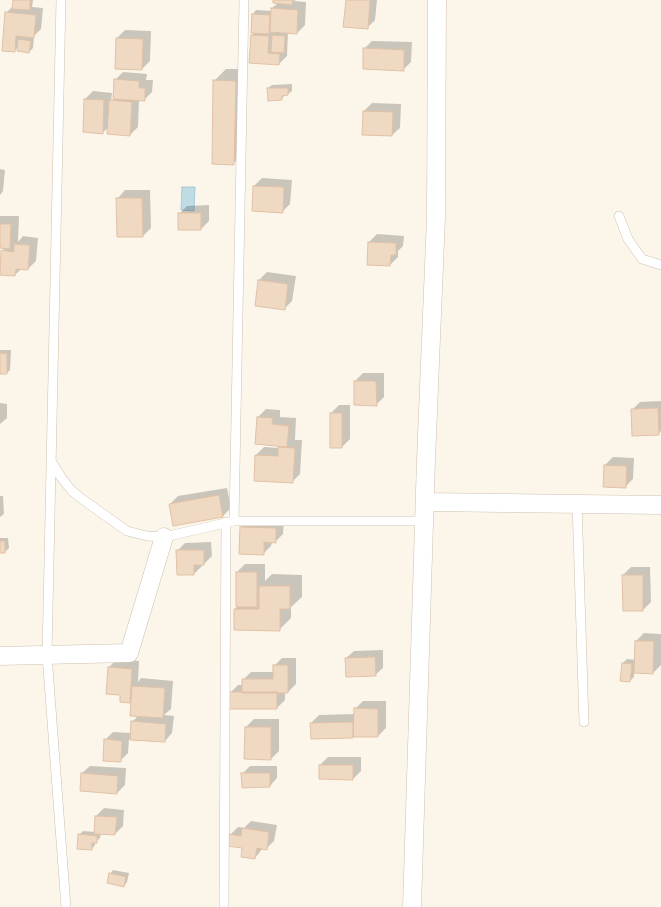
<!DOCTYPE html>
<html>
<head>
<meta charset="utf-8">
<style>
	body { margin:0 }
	canvas { display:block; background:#fcf6ea }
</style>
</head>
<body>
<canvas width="661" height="907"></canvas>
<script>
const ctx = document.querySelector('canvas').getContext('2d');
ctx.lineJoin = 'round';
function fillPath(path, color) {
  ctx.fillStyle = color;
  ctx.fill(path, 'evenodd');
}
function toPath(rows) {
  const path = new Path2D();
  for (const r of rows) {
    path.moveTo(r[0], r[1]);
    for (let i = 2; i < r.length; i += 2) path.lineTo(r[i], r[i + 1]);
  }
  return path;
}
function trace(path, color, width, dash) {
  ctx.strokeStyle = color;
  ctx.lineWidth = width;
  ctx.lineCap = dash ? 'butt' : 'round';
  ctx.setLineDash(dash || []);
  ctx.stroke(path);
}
const water = toPath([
	[182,187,195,187,194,211,181,210,182,187]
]);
fillPath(water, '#bfdce5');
trace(water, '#a6cad6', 1);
fillPath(toPath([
	[14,0,33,0,32,7,43,8,41,29,33,37,34,37,33,48,29,52,18,47,14,51,6,13,13,6],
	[274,0,296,0,294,1,306,2,305,25,297,33,288,32,287,56,279,64,250,62,252,35,255,32,253,14,256,10,272,11,272,8,278,3],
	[347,0,377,0,375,20,367,28],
	[125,30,151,31,150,61,142,69,117,38],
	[372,41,412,42,411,62,403,70,364,49],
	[226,69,247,69,245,152,233,164,214,81],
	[123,72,147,74,146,80,153,80,152,92,144,100,139,100,138,127,130,135,109,127,102,133,85,99,93,91,112,93,111,101,113,101,115,80],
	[292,84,292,91,288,94,285,94,282,99,268,88,272,85],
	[372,103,401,104,400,128,392,135,363,134,364,111],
	[0,169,5,170,3,191,0,195],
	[262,178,292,180,290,204,282,212,254,186],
	[125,190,150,190,151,228,143,236,118,198],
	[209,205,209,221,201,229,179,214,187,206],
	[0,216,19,216,18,242,23,236,38,238,36,261,28,269,22,268,15,275,2,251,5,248,0,247],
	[377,234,404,236,403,246,398,251,398,257,390,265,369,242],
	[267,272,296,276,292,301,284,309,256,305,259,280],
	[0,350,11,350,10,370,7,373,0,373],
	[363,373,384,373,384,397,376,405,355,381],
	[661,401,661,431,658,434,632,410,640,402],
	[0,403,7,404,7,418,0,424],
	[339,405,350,405,350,439,342,447,331,413],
	[266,409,280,410,280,417,296,418,295,440,302,440,300,474,292,482,255,480,256,455,264,447,279,448,279,445,258,417],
	[613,457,634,458,633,479,625,487,605,465],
	[227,488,231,508,223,516,170,504,178,496],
	[0,496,3,496,4,514,0,517],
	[249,519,284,521,283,534,275,542,272,542,271,546,263,554,241,527],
	[0,538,8,538,9,548,5,552,0,552],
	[211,542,212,556,204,564,201,564,202,566,194,574,177,551,185,543],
	[245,564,265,564,265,581,272,574,302,575,302,597,291,607,291,618,279,630,235,609,238,606,237,572],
	[631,567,650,567,651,602,643,610,623,575],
	[644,633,661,634,661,665,653,673,634,672,634,677,630,681,623,663,627,659,636,660,636,641],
	[383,650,383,668,375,675,346,658,354,651],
	[282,658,296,658,296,684,288,692,285,692,285,700,277,708,230,708,230,693,238,685,243,685,243,680,251,672,274,672,274,666],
	[117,659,139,661,138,682,141,678,173,681,171,709,164,715,174,716,172,733,165,741,129,739,128,753,120,761,105,740,113,732,131,733,132,722,139,715,132,699,129,702,121,694,109,667],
	[363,701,386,701,386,728,378,736,312,738,311,723,319,715,355,714,355,709],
	[254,719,279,719,279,751,271,759,246,727],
	[328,757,361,757,361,771,353,779,320,765],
	[90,766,126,768,125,785,117,793,82,773],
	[250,766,277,766,277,778,270,786,242,774],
	[104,808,124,810,123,826,115,834,101,833,100,838,95,842,95,845,92,849,79,835,83,831,95,832,96,816],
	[251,821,277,825,274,841,266,849,263,848,255,858,230,835,238,827,244,828],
	[113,870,129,873,127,882,124,886,110,874]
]), '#0003');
const building = toPath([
	[13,0,30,0,30,10,12,9,13,0],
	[273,0,293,0,292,5,273,3,273,0],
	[346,0,370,0,368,29,343,27,346,0],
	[271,8,298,10,297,34,270,32,271,8],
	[5,12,36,15,34,38,16,36,15,52,2,51,5,12],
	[252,14,270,15,269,34,251,33,252,14],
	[251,35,269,36,268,53,280,54,279,65,249,63,251,35],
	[272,35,285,36,284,53,271,52,272,35],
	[116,38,143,39,142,70,115,69,116,38],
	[18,39,31,41,29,53,17,51,18,39],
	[363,48,404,50,404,71,363,69,363,48],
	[114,79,139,81,139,88,145,88,145,101,113,99,114,79],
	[213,80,236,81,234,165,212,164,213,80],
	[267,88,288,88,288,95,282,96,282,100,268,101,267,88],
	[84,99,104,100,103,134,83,132,84,99],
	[109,100,132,102,130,136,107,134,109,100],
	[363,111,393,112,392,136,362,135,363,111],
	[253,186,284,187,283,213,252,211,253,186],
	[116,198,142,198,143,237,117,237,116,198],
	[178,213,201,213,201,230,178,230,178,213],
	[0,224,11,224,10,249,0,248,0,224],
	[368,242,396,243,396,255,391,255,390,266,367,265,368,242],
	[14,244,30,245,28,270,16,269,15,276,0,275,1,250,14,252,14,244],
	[258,280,288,284,285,310,255,306,258,280],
	[0,353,7,354,7,374,0,374,0,353],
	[354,381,376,381,377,406,354,405,354,381],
	[658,408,659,435,632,436,631,409,658,408],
	[330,413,342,413,342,448,330,448,330,413],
	[257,417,273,418,272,424,289,426,287,447,255,444,257,417],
	[278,447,295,448,293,483,254,481,255,455,278,456,278,447],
	[604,465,627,466,626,488,603,487,604,465],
	[219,495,223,517,173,526,169,504,219,495],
	[240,527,276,528,276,543,264,542,264,555,239,554,240,527],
	[0,541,5,541,5,553,0,553,0,541],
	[176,550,204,550,204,565,194,565,194,575,177,575,176,550],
	[236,572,257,572,257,607,236,607,236,572],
	[622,575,643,575,643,611,623,611,622,575],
	[259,586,290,586,290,609,280,609,280,631,234,630,234,609,259,609,259,586],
	[635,641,654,641,653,674,634,673,635,641],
	[375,657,376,676,346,677,345,658,375,657],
	[622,663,632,664,630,682,620,681,622,663],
	[273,665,288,665,288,693,242,693,242,679,273,679,273,665],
	[108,667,132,669,130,703,120,702,120,695,106,694,108,667],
	[132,686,165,688,163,718,130,716,132,686],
	[229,692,277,692,277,709,229,709,229,692],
	[354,708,378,709,378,737,353,737,354,708],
	[131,721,166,724,165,742,130,740,131,721],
	[353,722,353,738,311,739,310,723,353,722],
	[245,727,271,727,271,760,244,759,245,727],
	[104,739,122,741,121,762,103,761,104,739],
	[319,765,353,765,353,780,319,779,319,765],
	[81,773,118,776,117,794,80,791,81,773],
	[241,773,270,773,270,787,242,788,241,773],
	[95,816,117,817,115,835,94,834,95,816],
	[242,828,269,832,267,850,257,848,255,859,241,857,242,848,227,846,229,834,241,836,242,828],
	[78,834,97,836,97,843,92,843,92,850,77,849,78,834],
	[109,873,126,877,124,887,107,883,109,873]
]);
fillPath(building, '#f0d9c3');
trace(building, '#e1c1a4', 1);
const service = toPath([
	[61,0,47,655,66,907],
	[619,216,628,239,642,259,661,265],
	[51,461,61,477,71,490,82,499,127,531,147,536,164,537,234,521,424,521],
	[577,503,584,722],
	[234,521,244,0],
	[224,907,226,522]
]);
const minor = toPath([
	[425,502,661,505],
	[0,656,129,653,164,537],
	[412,907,426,460,436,217,437,0]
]);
trace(service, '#cdc0b0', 10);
trace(minor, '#cdc0b0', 19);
trace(service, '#fff', 9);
trace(minor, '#fff', 18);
</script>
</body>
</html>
